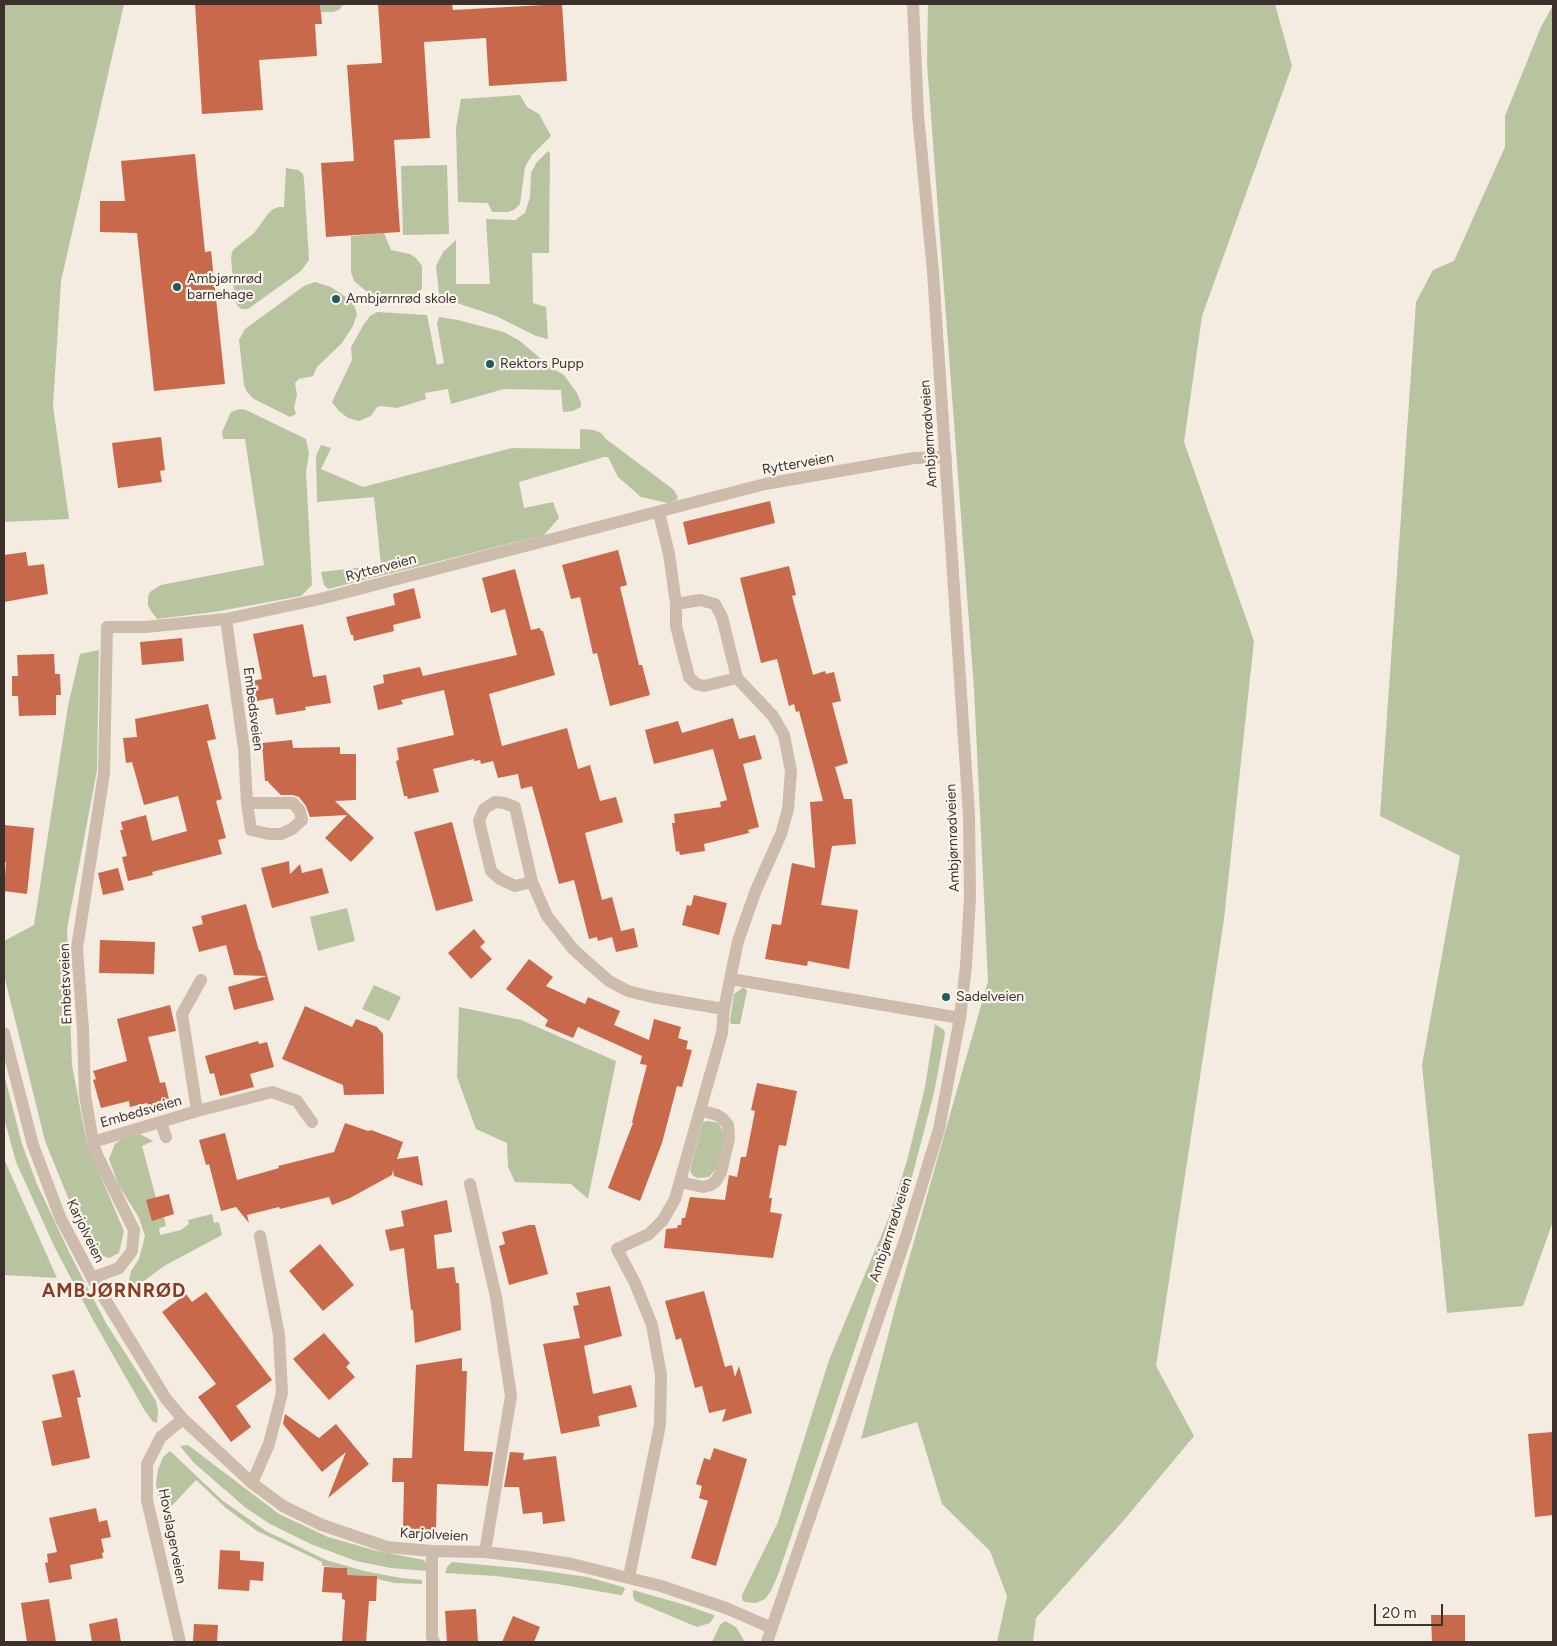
<!DOCTYPE html>
<html>
<head>
<meta charset="utf-8">
<style>
	body { margin:0 }
	#map { position:relative; width:1557px; height:1646px; overflow:hidden; background:#f4ebe1; font-family:Figtree,sans-serif }
	canvas { display:block }
	.frame { position:absolute; inset:0; border:5px solid #3b302b; pointer-events:none }
	.scale { position:absolute; left:1374px; top:1604px; width:69px; height:22px; box-sizing:border-box; border:2px solid #3b302b; border-top:0; padding-left:6px; font-size:15px; line-height:18px; white-space:nowrap; color:#3b302b; -webkit-text-stroke:4px #fbf5ee; paint-order:stroke }
</style>
</head>
<body>
<div id="map">
<canvas width="1557" height="1646"></canvas>
<div class="frame"></div>
<div class="scale">20 m</div>
</div>
<script>
const ctx = document.querySelector('canvas').getContext('2d');
ctx.lineJoin = 'round';
function fillPath(path, color) {
  ctx.fillStyle = color;
  ctx.fill(path, 'evenodd');
}
function toPath(rows) {
  const path = new Path2D();
  for (const r of rows) {
    path.moveTo(r[0], r[1]);
    for (let i = 2; i < r.length; i += 2) path.lineTo(r[i], r[i + 1]);
  }
  return path;
}
function trace(path, color, width, dash) {
  ctx.strokeStyle = color;
  ctx.lineWidth = width;
  ctx.lineCap = dash ? 'butt' : 'round';
  ctx.setLineDash(dash || []);
  ctx.stroke(path);
}
function drawText(font, color, halo, rows, align = 'center') {
  ctx.font = font + ' Figtree,sans-serif';
  ctx.lineWidth = 4.5;
  ctx.setLineDash([]);
  ctx.textBaseline = 'middle';
  ctx.strokeStyle = halo;
  ctx.fillStyle = color;
  for (const [text, x, y, turn = 0] of rows) {
    ctx.save();
    ctx.translate(x, y);
    ctx.rotate((+turn || 0) * Math.PI / 180);
    ctx.textAlign = isNaN(turn) ? turn : align;
    if (halo) ctx.strokeText(text, 0, 0);
    ctx.fillText(text, 0, 0);
    ctx.restore();
  }
}
fillPath(toPath([
	[4,4,124,4,61,281,53,406,69,519,4,522],
	[320,4,344,4,339,10,333,12,321,12],
	[928,4,1275,4,1292,66,1202,316,1184,442,1254,641,1224,919,1156,1366,1194,1436,1124,1520,1036,1618,1033,1642,997,1642,1007,1596,990,1551,942,1504,917,1422,861,1439,897,1301,988,981,974,689,927,63],
	[1553,5,1553,1221,1523,1306,1447,1313,1422,1065,1460,856,1380,816,1416,302,1433,270,1454,261,1505,147,1505,116,1541,27],
	[520,95,527,107,539,114,551,136,532,155,525,167,520,204,514,210,508,212,492,212,488,203,458,202,456,128,461,99],
	[548,151,550,153,549,253,532,253,533,303,546,307,548,339,536,336,496,316,448,300,439,294,436,266,443,252,456,240,456,284,490,284,486,219,515,220,525,213,530,197,531,173,537,162],
	[447,165,449,234,403,235,401,166],
	[286,168,298,170,303,174,304,179,309,260,301,271,248,309,241,309,237,305,235,301,231,258,232,252,234,249,254,233,268,214,273,209,279,207,284,207],
	[384,233,391,250,410,254,416,258,422,266,422,289,416,294,396,299,381,296,367,292,354,281,351,272,351,236],
	[315,282,331,287,353,302,357,314,353,326,342,343,317,367,313,376,299,379,295,383,297,395,294,408,296,414,290,417,254,399,247,392,244,385,239,340,245,329,304,286],
	[377,312,427,315,437,365,444,363,437,324,439,317,458,320,504,332,520,341,553,369,564,375,577,393,581,403,581,407,573,411,563,412,561,390,504,389,451,404,448,389,425,393,426,399,397,408,381,406,377,407,371,416,359,421,348,418,339,411,332,402,352,360,351,347,364,324,370,316],
	[240,409,246,410,306,439,309,453,306,472,312,585,301,596,214,612,157,619,151,611,148,605,148,597,150,592,161,585,264,565,245,439,223,439,222,432,231,412],
	[583,429,594,430,601,433,606,439,674,490,678,497,677,500,668,503,641,497,618,477,608,457,604,457,519,482,524,508,553,502,559,518,544,535,328,589,324,585,321,572,381,565,374,497,317,502,316,456,321,445,331,448,321,469,363,487,512,448,580,449,580,430],
	[99,650,97,770,67,929,72,1065,87,1144,124,1231,119,1253,109,1258,95,1253,78,1222,45,1141,4,975,4,941,34,925,68,706,80,654],
	[347,908,355,941,318,951,310,917],
	[374,985,401,997,389,1021,362,1009],
	[744,987,747,991,740,1024,731,1024,730,1021,734,994],
	[459,1007,521,1020,616,1061,588,1199,571,1184,515,1182,508,1167,507,1143,476,1129,457,1077],
	[935,1024,944,1030,945,1034,934,1093,908,1192,779,1572,771,1591,765,1599,756,1603,745,1602,742,1600,742,1595,778,1522,829,1360,889,1217,907,1161,925,1087],
	[4,1074,22,1144,37,1184,70,1254,106,1323,156,1401,158,1410,157,1423,153,1422,145,1411,93,1320,54,1246,16,1162,4,1118],
	[708,1121,719,1123,725,1138,716,1169,709,1177,697,1178,692,1175,690,1170,703,1122],
	[140,1134,153,1141,142,1146,156,1198,152,1220,164,1217,166,1226,159,1228,160,1235,181,1230,189,1224,188,1220,212,1214,214,1223,219,1222,222,1235,164,1266,136,1287,129,1281,131,1271,139,1259,145,1236,139,1218,118,1184,109,1159,115,1144,123,1138],
	[4,1159,57,1278,4,1275],
	[188,1445,279,1514,328,1537,377,1551,424,1560,427,1565,426,1571,391,1568,356,1561,313,1545,270,1524,246,1508,194,1463,180,1446],
	[170,1451,223,1501,266,1531,326,1560,364,1571,401,1578,422,1580,422,1584,395,1583,377,1579,377,1576,347,1575,347,1568,322,1566,322,1562,257,1531,226,1508,196,1480,164,1514,174,1554,171,1553,156,1485,158,1470,163,1457],
	[452,1562,539,1570,587,1577,623,1587,625,1589,622,1595,620,1595,558,1584,496,1576,445,1573,447,1567],
	[633,1590,682,1604,714,1615,714,1617,710,1623,697,1627,635,1601,633,1596],
	[725,1621,736,1627,745,1642,712,1642,720,1625]
]), '#b8c4a0');
fillPath(toPath([
	[195,4,320,4,322,24,315,24,317,56,259,60,263,110,202,114],
	[378,4,452,4,453,10,562,4,567,81,489,86,486,38,424,42,430,138,394,140,400,232,326,237,321,163,354,161,347,65,382,63],
	[195,154,205,252,211,251,225,384,154,391,137,233,100,232,100,201,125,201,121,161],
	[161,437,165,470,160,471,162,482,118,488,112,443],
	[770,501,775,523,688,545,683,522],
	[618,550,627,585,620,587,639,665,642,665,650,695,610,706,597,653,593,654,580,597,571,599,562,565],
	[26,552,28,566,44,564,48,594,4,602,4,555],
	[789,566,796,595,792,596,813,675,825,671,826,674,834,672,841,701,832,703,848,763,835,767,844,799,852,799,856,844,832,846,821,905,858,910,849,969,808,961,807,966,765,959,772,924,781,925,792,863,815,868,810,802,823,801,799,711,796,712,794,704,789,706,777,659,761,663,740,578],
	[515,569,531,630,540,628,541,631,543,631,555,675,489,694,502,746,567,728,578,769,590,765,600,801,616,797,623,822,585,833,602,900,612,897,621,931,634,928,638,947,616,952,612,937,598,941,597,937,589,939,574,880,559,884,532,786,521,789,518,774,498,778,493,761,481,764,480,760,474,761,474,759,433,769,439,792,408,799,407,796,404,796,396,761,399,760,397,748,454,735,444,690,401,700,403,704,378,710,373,686,384,683,383,675,420,667,423,676,517,655,505,609,491,613,482,578],
	[414,588,421,618,393,625,394,631,354,641,353,635,351,635,346,617,395,605,393,594],
	[303,624,313,677,326,675,331,703,305,707,306,710,276,715,273,698,252,702,248,682,262,679,253,634],
	[182,638,184,661,142,665,140,642],
	[54,654,55,674,60,674,61,695,56,695,56,715,19,716,18,696,12,696,12,676,18,676,17,655],
	[208,704,216,739,207,741,222,799,216,801,226,838,218,840,222,854,152,872,153,875,128,881,122,857,127,856,120,830,123,830,121,822,146,815,152,841,187,831,178,796,144,805,132,762,126,763,123,738,137,737,135,719],
	[733,718,739,739,755,735,762,759,743,764,759,827,748,830,749,833,704,844,705,851,680,855,679,851,676,852,672,823,675,823,674,814,721,807,720,802,727,800,713,749,654,764,645,730,678,721,682,733],
	[292,740,293,748,340,747,340,754,356,754,356,800,335,801,374,838,351,862,325,838,347,815,310,817,306,806,299,797,293,795,281,795,269,783,268,781,265,781,262,743],
	[452,822,473,901,436,911,414,832],
	[4,825,34,828,27,894,4,891,6,862,4,862],
	[289,861,290,874,300,864,302,873,322,868,329,893,272,908,261,868],
	[118,868,124,890,103,895,98,873],
	[694,895,727,903,719,935,682,925,687,905,691,906],
	[246,904,259,951,260,950,274,1000,234,1010,228,987,267,976,234,975,226,945,199,952,192,927,203,924,201,916],
	[474,929,485,942,480,947,492,959,471,979,448,953],
	[100,940,155,942,154,974,99,973],
	[529,959,553,977,546,986,585,1004,588,997,620,1011,614,1025,649,1040,654,1019,681,1027,678,1038,688,1041,686,1049,692,1050,682,1087,677,1086,662,1143,640,1201,608,1188,633,1123,632,1122,647,1065,640,1064,642,1056,578,1027,573,1038,545,1026,548,1020,506,989],
	[170,1005,176,1031,148,1037,160,1083,165,1082,171,1108,150,1113,147,1103,130,1107,129,1101,101,1108,93,1080,96,1079,93,1071,127,1061,117,1019],
	[305,1006,352,1027,356,1019,377,1027,383,1034,384,1094,344,1095,343,1085,282,1059],
	[258,1041,259,1044,267,1042,274,1067,250,1074,254,1087,220,1096,214,1073,210,1074,205,1056],
	[757,1083,797,1091,786,1146,779,1145,769,1198,772,1198,770,1212,782,1214,773,1258,664,1248,666,1229,677,1228,678,1225,681,1225,682,1218,685,1218,690,1197,725,1200,729,1175,737,1177,741,1157,746,1157,755,1111,751,1110],
	[345,1123,368,1131,371,1130,403,1142,397,1159,418,1156,423,1186,394,1176,393,1170,392,1175,350,1198,332,1205,329,1197,280,1209,279,1207,247,1215,249,1223,236,1207,221,1211,209,1164,206,1165,199,1140,225,1133,237,1180,279,1168,278,1166,334,1152],
	[169,1194,174,1214,152,1221,146,1200],
	[447,1200,452,1232,434,1235,437,1269,454,1267,456,1283,459,1283,461,1330,415,1343,413,1310,411,1310,404,1248,390,1251,385,1230,404,1226,401,1211],
	[529,1225,535,1225,548,1274,509,1285,499,1246,505,1244,502,1232],
	[320,1244,354,1285,323,1311,289,1271],
	[610,1286,622,1336,584,1346,593,1394,631,1385,637,1407,598,1416,600,1426,561,1434,543,1344,580,1338,573,1306,579,1305,576,1293],
	[704,1291,725,1367,732,1365,735,1377,739,1366,752,1413,722,1422,726,1409,709,1413,702,1386,695,1388,681,1338,676,1340,665,1301],
	[206,1292,272,1380,236,1406,251,1427,231,1442,198,1397,216,1384,162,1312,186,1294,192,1302],
	[324,1333,350,1363,346,1367,355,1377,329,1400,293,1359],
	[462,1358,462,1371,467,1371,464,1451,493,1452,488,1486,437,1484,436,1531,403,1530,404,1482,392,1482,393,1458,412,1458,416,1365],
	[74,1370,81,1397,77,1398,90,1458,52,1466,42,1421,62,1417,52,1375],
	[285,1414,319,1438,336,1424,369,1464,328,1498,346,1452,322,1472,283,1424],
	[1553,1432,1553,1515,1535,1517,1528,1434],
	[714,1448,747,1459,716,1566,691,1558,708,1501,699,1498,702,1486,696,1484,704,1458,710,1460],
	[510,1452,524,1453,523,1460,556,1456,565,1521,543,1524,542,1512,523,1514,519,1487,504,1487],
	[96,1508,99,1522,107,1520,111,1537,101,1539,104,1552,102,1553,103,1558,70,1565,72,1579,49,1583,45,1563,48,1562,47,1554,57,1552,49,1518],
	[220,1550,240,1551,240,1560,264,1562,263,1581,250,1580,249,1591,218,1589],
	[324,1567,347,1568,347,1575,377,1576,376,1601,369,1601,366,1642,342,1642,345,1600,342,1599,342,1593,322,1592],
	[49,1599,56,1642,27,1642,21,1603],
	[476,1609,478,1642,447,1642,445,1611],
	[1431,1615,1465,1615,1465,1642,1432,1642],
	[513,1616,540,1627,534,1642,502,1642],
	[117,1618,121,1642,92,1642,89,1624],
	[194,1624,218,1625,217,1642,193,1642]
]), '#c8694b');
trace(toPath([
	[659,513,669,554,676,604,676,626,689,677,696,684,704,686,737,678],
	[226,619,244,749,247,803,251,830,269,834,281,834,292,829,302,820,300,811,293,803,247,803],
	[532,882,515,886,500,879,491,871,479,821,484,809,495,802,504,803,515,807,532,882,547,916,573,949,593,967,609,981,628,991,652,997,724,1009],
	[731,979,960,1018],
	[4,1033,33,1145,60,1217,92,1278,166,1399,183,1419,252,1483,283,1506,322,1525,387,1547,432,1551,485,1552,527,1557,572,1564,661,1586,726,1608,772,1628],
	[197,1111,182,1014,201,980],
	[161,1123,166,1137],
	[93,1142,197,1111,272,1092,297,1101,312,1122],
	[680,1182,703,1187,711,1185,716,1181,721,1172,729,1139,728,1125,723,1119,717,1115,700,1110],
	[470,1184,496,1297,511,1396,485,1552],
	[92,1278,119,1268,132,1251,134,1230,97,1155,93,1142,85,1095,83,1030,77,948,104,773,107,627,145,627,226,619,320,599,765,484,914,458,946,457],
	[252,1483,269,1444,282,1393,279,1335,260,1236],
	[432,1551,432,1637,434,1642],
	[629,1577,660,1425,661,1375,652,1325,635,1283,617,1249,649,1234,663,1220,675,1199,722,1033,724,1009,738,941,756,890,781,834,788,809,791,771,784,735,773,716,737,678,722,617,715,604,700,600,676,604],
	[180,1642,147,1500,147,1464,161,1437,183,1419]
]), '#cdbbac', 12);
trace(toPath([
	[767,1642,906,1237,939,1129,960,1018,966,966,970,897,969,815,933,272,918,115,913,4]
]), '#cdbbac', 12);
for (const [x, y, r, color] of [
	[177,287,5,"#1f5a5e"],
	[336,299,5,"#1f5a5e"],
	[490,364,5,"#1f5a5e"],
	[946,997,5,"#1f5a5e"]
]) {
  const dot = new Path2D();
  dot.arc(x, y, r, 0, 2 * Math.PI);
  ctx.fillStyle = color;
  ctx.fill(dot);
  trace(dot, '#fbf5ee', 2);
}
drawText('14px', '#3b302b', '#fbf5ee', [
	["Ambjørnrød",187,279],
	["barnehage",187,295],
	["Ambjørnrød skole",346,299],
	["Rektors Pupp",500,364],
	["Sadelveien",956,997]
], 'left');
drawText('14px', '#3b302b', '#fbf5ee', [
	["Ambjørnrødveien",929,434,-94],
	["Rytterveien",798,464,-10],
	["Rytterveien",381,568,-15],
	["Embedsveien",253,709,83],
	["Ambjørnrødveien",953,838,-92],
	["Embetsveien",66,984,-92],
	["Embedsveien",141,1112,-16],
	["Ambjørnrødveien",891,1230,-72],
	["Karjolveien",85,1231,64],
	["Karjolveien",434,1535,3],
	["Hovslagerveien",172,1536,79]
]);
ctx.letterSpacing = '1px';
drawText('bold 19px', '#8c3b22', '#fbf5ee', [
	["AMBJØRNRØD",114,1291]
]);
ctx.letterSpacing = '0px';
</script>
</body>
</html>
